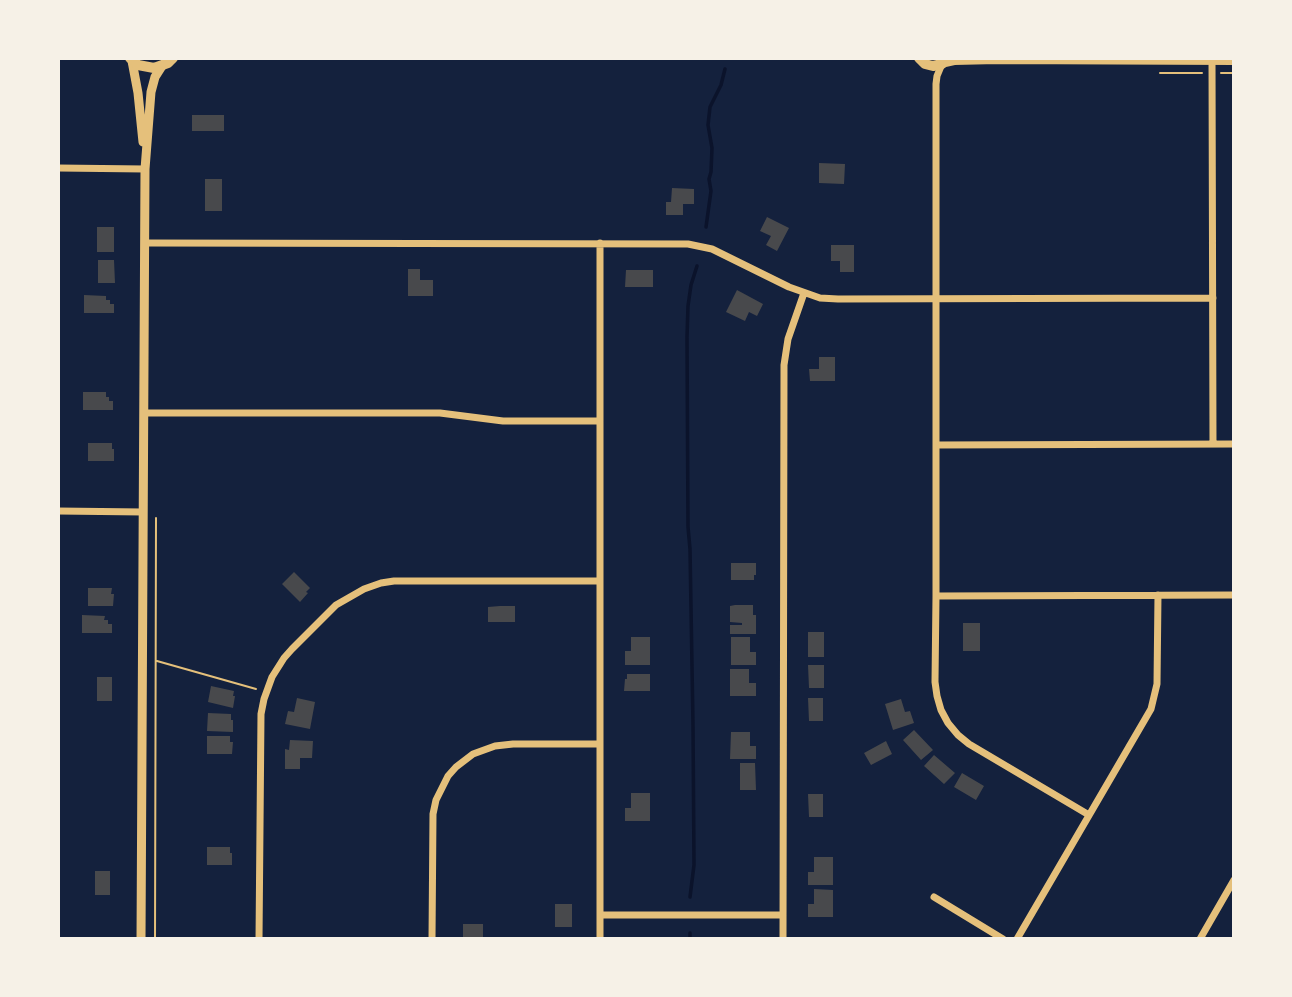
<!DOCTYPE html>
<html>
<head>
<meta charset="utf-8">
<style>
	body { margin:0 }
	#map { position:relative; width:1292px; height:997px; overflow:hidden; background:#14213d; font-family:Quicksand,sans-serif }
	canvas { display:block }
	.frame { position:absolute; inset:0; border:60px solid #f6f1e7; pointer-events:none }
</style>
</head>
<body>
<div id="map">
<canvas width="1292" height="997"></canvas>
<div class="frame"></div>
</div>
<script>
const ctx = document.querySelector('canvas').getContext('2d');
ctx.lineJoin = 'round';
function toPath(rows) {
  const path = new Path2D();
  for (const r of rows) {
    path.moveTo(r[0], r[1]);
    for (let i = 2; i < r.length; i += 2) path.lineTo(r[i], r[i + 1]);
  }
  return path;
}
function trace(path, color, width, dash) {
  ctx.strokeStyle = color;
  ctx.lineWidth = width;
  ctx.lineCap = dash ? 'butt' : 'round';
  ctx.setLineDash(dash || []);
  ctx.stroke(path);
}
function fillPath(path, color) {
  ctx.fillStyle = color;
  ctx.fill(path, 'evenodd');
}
trace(toPath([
	[706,227,711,191,709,179,711,172,712,148,708,125,710,107,721,85,725,69],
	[690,897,694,865,693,725,690,549,688,527,687,337,688,306,691,285,697,266],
	[690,939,690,933]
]), '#0b132b', 3.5);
fillPath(toPath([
	[192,115,224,115,224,131,192,131],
	[819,163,845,164,844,184,819,183],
	[205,179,222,179,222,211,205,211],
	[672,188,694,189,694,204,683,204,683,215,666,215,666,202,671,202],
	[767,217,789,228,777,251,766,245,771,236,760,231],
	[97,227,114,227,114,252,97,252],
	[831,245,854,245,854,272,840,272,840,261,831,261],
	[98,260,114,260,115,283,98,283],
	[408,269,420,269,420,280,433,280,433,296,408,296],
	[626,270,653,270,653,287,625,287],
	[737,290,763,304,757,316,749,312,745,321,726,312],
	[84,295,106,296,106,300,110,300,110,304,114,304,114,313,84,313],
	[819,357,835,357,835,381,810,381,809,369,819,369],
	[83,392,106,392,106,397,109,397,109,401,113,401,113,410,83,410],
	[88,443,112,443,112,449,114,449,114,461,88,461],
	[731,563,756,563,756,575,754,575,754,580,731,580],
	[294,572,310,588,306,592,308,593,300,602,282,584],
	[88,588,112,588,111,594,114,594,113,606,88,606],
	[735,605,753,605,753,615,756,615,756,634,730,634,730,625,742,625,742,623,730,622,730,606],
	[500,606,515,606,515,622,488,622,488,607],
	[82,615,105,616,104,620,108,620,108,624,112,624,112,633,82,633],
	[963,623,980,623,980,651,963,651],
	[808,632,824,632,824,657,808,657],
	[631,637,650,637,650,665,625,665,625,651,631,651],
	[731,637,750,637,750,652,756,652,756,665,731,665],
	[808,665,824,665,824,688,809,688],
	[730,669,749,669,749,683,756,683,756,696,730,696],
	[627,674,650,674,650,691,624,691,625,679,627,679],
	[97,677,112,677,112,701,97,701],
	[211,686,234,691,233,696,235,696,233,708,208,702],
	[297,698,315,702,310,729,285,724,288,711,294,712],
	[808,698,823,698,823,721,809,721],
	[901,699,905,712,910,711,914,723,893,730,885,704],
	[208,713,231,714,231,720,233,720,233,732,207,731],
	[914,730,933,750,921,760,903,740],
	[731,732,750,732,750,746,756,746,756,759,730,759],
	[207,736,230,736,230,742,233,742,232,754,207,754],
	[290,740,313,741,312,758,300,758,300,769,285,769,285,749,289,750],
	[886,741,892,754,871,765,864,753],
	[934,755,955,773,944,784,924,766],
	[740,763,755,763,756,790,740,790],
	[962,773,984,786,976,800,954,787],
	[631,793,650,793,650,821,625,821,625,808,631,808],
	[808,794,823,794,823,817,809,817],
	[207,847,230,847,230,853,232,853,232,865,207,865],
	[814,857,833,857,833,885,808,885,808,872,814,872],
	[95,871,110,871,110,895,95,895],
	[814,889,833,890,833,917,808,917,808,904,814,904],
	[555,904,572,904,572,927,555,927],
	[463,924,483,924,483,939,463,939]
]), '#48494c');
trace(toPath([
	[1160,73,1202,73],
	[1221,73,1234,73],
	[157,661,256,689],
	[155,939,156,518]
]), '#e5c07b', 2);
trace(toPath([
	[1212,58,1213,444],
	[942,64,937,76,936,84,936,596,935,682,937,696,941,710,948,723,958,735,969,744,1089,815],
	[58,168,145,169],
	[145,243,688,244,712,249,789,287,820,298,838,299,1213,298],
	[144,413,440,413,503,421,600,421],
	[936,445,1234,444],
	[58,511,143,512],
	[936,596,1234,595],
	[934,897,1003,939],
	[600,915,783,915],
	[259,939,261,714,264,699,272,677,284,658,292,649,336,605,364,589,381,583,394,581,600,581],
	[432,939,433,814,436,800,448,776,456,767,473,754,495,746,513,744,600,744],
	[600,939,600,243],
	[783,939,784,365,788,339,804,293],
	[1017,939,1151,709,1157,684,1158,595],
	[1200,939,1234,880]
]), '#e5c07b', 7);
trace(toPath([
	[132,61,138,93,143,142],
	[141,939,145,169,151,92,155,77,162,66]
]), '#e5c07b', 9);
trace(toPath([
	[130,58,138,65,154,68,168,63,173,58],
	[919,58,925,64,933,66,942,64,948,58],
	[945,62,954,60,997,59,1234,60]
]), '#e5c07b', 10);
</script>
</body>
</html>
